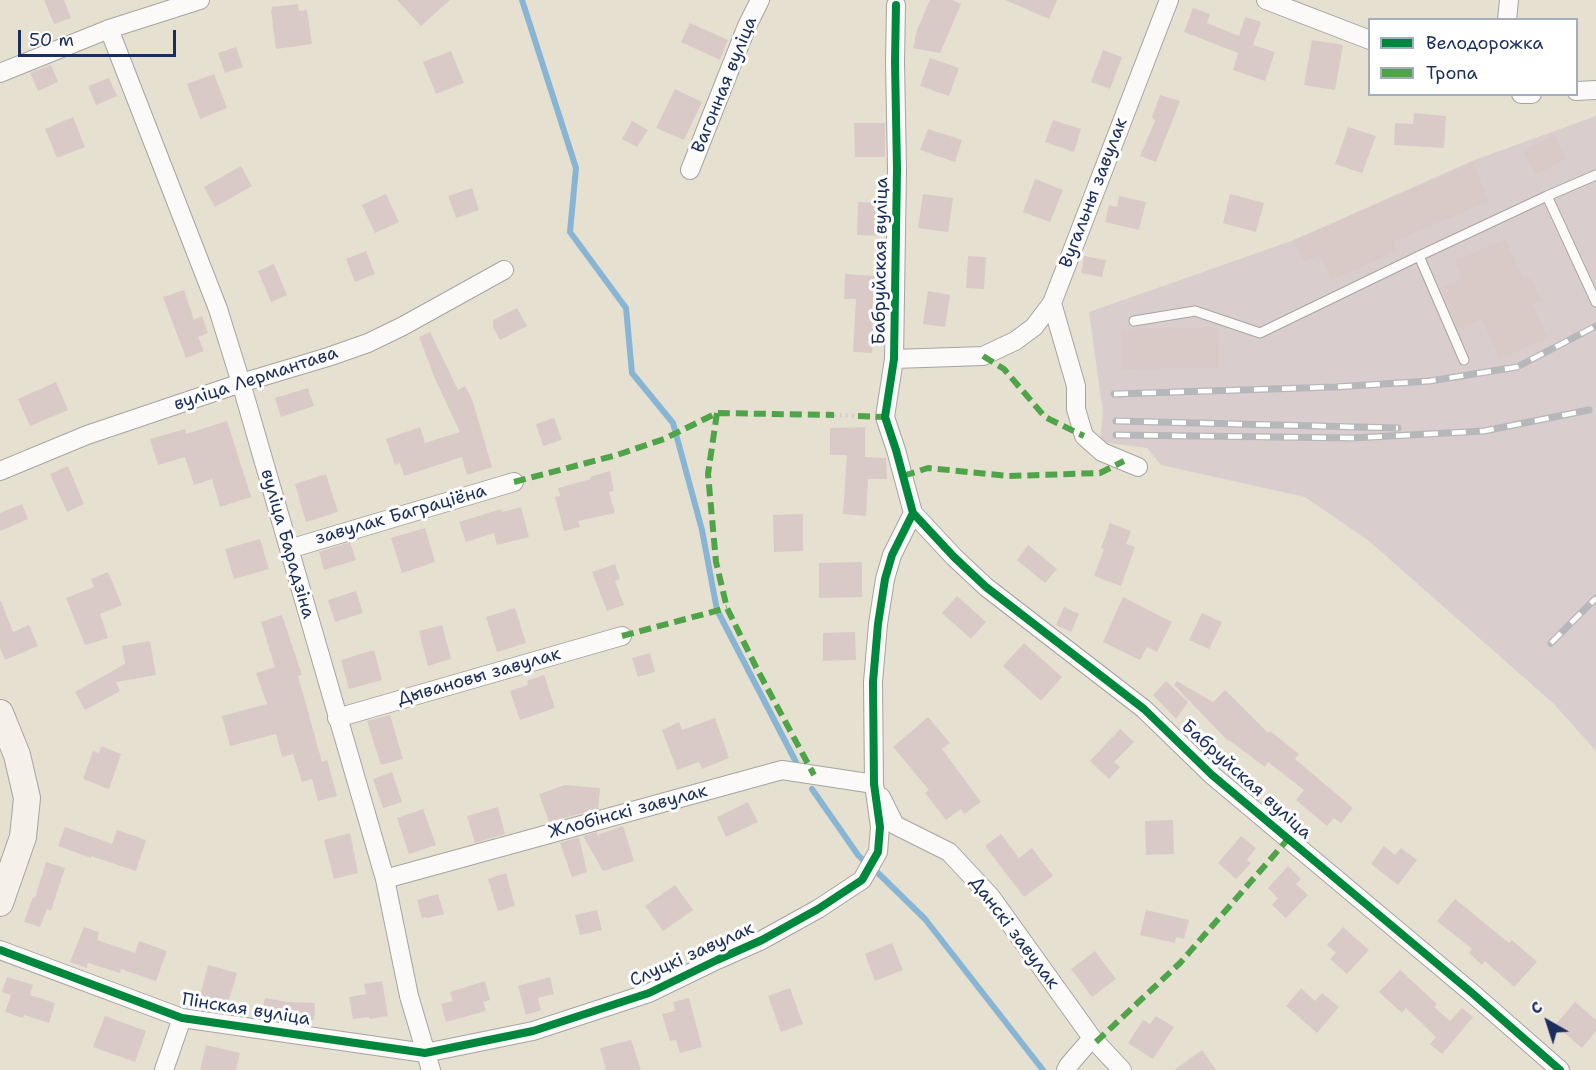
<!DOCTYPE html>
<html>
<head>
<meta charset="utf-8">
<style>
	body { margin:0 }
	#map { position:relative; width:1596px; height:1070px; overflow:hidden; background:#e6e0d1; font-family:"Shantell Sans",sans-serif }
	canvas { display:block }
	.legend { position:absolute; left:1368px; top:18px; width:210px; height:78px; box-sizing:border-box; background:#fff; border:2px solid #a4acbf; margin:0; padding:8px 10px; list-style:none; font-size:18px; color:#1b2f5e }
	.legend li { display:flex; align-items:center; gap:12px; height:30px }
	.legend b { width:30px; border:2px solid #a4acbf }
	.north { position:absolute; left:1518px; top:992px; width:60px; height:60px; -webkit-text-stroke:4px #fff; paint-order:stroke; rotate:321deg; font-size:16px; font-weight:700; line-height:24px; text-align:center; color:#1b2f5e }
	.north::after { content:''; display:block; margin:auto; width:21px; height:27px; background:#1b2f5e; clip-path:polygon(50% 0,100% 100%,50% 72%,0 100%) }
	.scale { position:absolute; left:18px; top:30px; width:158px; height:27px; box-sizing:border-box; border:3px solid #1b2f5e; border-top:0; padding-left:8px; font-size:18px; line-height:21px; white-space:nowrap; color:#1b2f5e; -webkit-text-stroke:4px #fff; paint-order:stroke }
</style>
</head>
<body>
<div id="map">
<canvas width="1596" height="1070"></canvas>
<ul class="legend">
<li><b style="height:8px;background:#00873e"></b>Велодорожка</li>
<li><b style="height:8px;background:#4fa44a"></b>Тропа</li>
</ul>
<div class="north">С</div>
<div class="scale">50 m</div>
</div>
<script>
const ctx = document.querySelector('canvas').getContext('2d');
ctx.lineJoin = 'round';
function fillPath(path, color) {
  ctx.fillStyle = color;
  ctx.fill(path, 'evenodd');
}
function toPath(rows) {
  const path = new Path2D();
  for (const r of rows) {
    path.moveTo(r[0], r[1]);
    for (let i = 2; i < r.length; i += 2) path.lineTo(r[i], r[i + 1]);
  }
  return path;
}
function trace(path, color, width, dash) {
  ctx.strokeStyle = color;
  ctx.lineWidth = width;
  ctx.lineCap = dash ? 'butt' : 'round';
  ctx.setLineDash(dash || []);
  ctx.stroke(path);
}
function drawText(font, color, halo, rows, align = 'center') {
  ctx.font = font + ' "Shantell Sans",sans-serif';
  ctx.lineWidth = 6;
  ctx.setLineDash([]);
  ctx.textBaseline = 'middle';
  ctx.strokeStyle = halo;
  ctx.fillStyle = color;
  for (const [text, x, y, turn = 0] of rows) {
    ctx.save();
    ctx.translate(x, y);
    ctx.rotate((+turn || 0) * Math.PI / 180);
    ctx.textAlign = isNaN(turn) ? turn : align;
    if (halo) ctx.strokeText(text, 0, 0);
    ctx.fillText(text, 0, 0);
    ctx.restore();
  }
}
fillPath(toPath([
	[1596,116,1596,751,1554,704,1369,541,1305,497,1161,465,1147,448,1100,442,1103,413,1089,312,1294,240,1472,161]
]), '#dacdce');
trace(toPath([
	[522,0,576,168,570,232,626,308,632,373,673,423,702,530,717,610,796,762],
	[812,789,858,855,863,860],
	[877,872,925,919,1043,1070]
]), '#89b5d4', 6);
fillPath(toPath([
	[44,0,64,0,71,18,54,24],
	[397,0,450,0,421,26],
	[930,0,952,0,961,4,940,53,913,48,917,30],
	[1005,0,1057,0,1049,19],
	[298,4,299,11,307,10,312,44,276,49,271,10,272,10,272,7],
	[1193,8,1210,14,1207,23,1239,36,1245,17,1261,22,1253,45,1275,52,1265,81,1233,70,1238,53,1184,32],
	[690,23,728,40,720,60,681,42],
	[1312,40,1343,45,1335,90,1304,85],
	[236,47,243,67,225,73,218,53],
	[1103,50,1122,57,1110,89,1091,82],
	[451,51,464,83,436,94,423,62],
	[930,58,959,68,949,96,920,86],
	[51,65,58,82,38,91,30,73],
	[214,74,227,108,200,119,187,84],
	[109,78,117,96,96,105,88,86],
	[675,89,702,102,684,140,656,128],
	[1160,95,1180,101,1156,162,1140,156,1155,121,1152,117],
	[1414,113,1446,116,1444,148,1394,145,1395,123,1413,124],
	[73,117,85,147,57,158,45,129],
	[1053,120,1081,129,1074,152,1045,142],
	[632,121,648,130,637,147,622,139],
	[854,123,885,123,885,157,855,157],
	[1348,127,1376,136,1362,173,1335,164],
	[928,129,962,140,955,162,920,150],
	[1555,135,1566,159,1535,175,1523,151],
	[1473,163,1489,201,1393,242,1397,251,1331,280,1320,255,1303,262,1294,240],
	[241,166,252,186,215,207,204,187],
	[1035,179,1063,190,1050,222,1023,212],
	[472,188,479,210,456,218,448,196],
	[386,194,399,222,375,233,362,205],
	[923,194,953,198,948,232,918,228],
	[1230,194,1264,203,1256,232,1223,223],
	[1119,196,1146,202,1139,230,1105,222,1109,205,1117,207],
	[858,202,884,203,882,236,857,235],
	[1505,239,1523,279,1531,276,1541,300,1533,304,1548,338,1499,359,1482,319,1458,329,1441,288,1462,279,1455,261],
	[366,251,375,274,355,282,346,259],
	[968,256,986,257,984,289,966,288],
	[1084,256,1106,260,1102,277,1081,273],
	[274,264,287,295,271,302,258,271],
	[845,274,874,276,872,323,874,323,872,353,853,352,856,299,844,299],
	[184,290,194,320,202,316,208,333,198,337,204,351,186,358,163,297],
	[928,291,950,295,945,327,923,324],
	[517,308,527,326,500,340,493,327,493,320],
	[1218,327,1219,368,1122,369,1121,329],
	[430,332,458,390,465,386,472,399,492,467,467,475,462,457,404,476,400,463,395,465,386,439,420,427,425,443,460,432,436,381,419,337],
	[56,382,68,410,30,426,18,399],
	[308,388,314,406,281,417,275,398],
	[554,418,562,440,543,446,536,424],
	[227,421,251,497,220,507,212,479,194,485,185,457,158,465,150,439,185,429,186,434],
	[865,427,865,457,886,458,887,479,868,479,866,516,843,514,847,455,830,455,830,428],
	[68,466,84,504,67,512,50,474],
	[610,471,614,491,609,492,615,513,578,521,580,527,564,531,555,497,560,496,558,488,591,479,590,477],
	[326,474,338,512,306,522,295,484],
	[22,504,28,519,0,531,0,513],
	[521,507,529,537,497,545,494,533,466,542,459,522,501,509,502,512],
	[803,514,803,551,774,552,773,515],
	[1110,523,1131,531,1126,544,1135,547,1121,586,1094,576,1104,549,1101,548],
	[425,528,435,562,402,573,391,538],
	[260,539,269,569,234,579,225,549],
	[350,542,356,560,324,570,319,552],
	[1028,545,1057,569,1045,583,1017,560],
	[862,562,862,597,819,598,819,563],
	[615,564,620,579,615,581,624,605,607,611,592,572],
	[108,572,122,605,100,614,108,638,85,645,66,598,94,587,91,579],
	[356,591,363,613,335,622,328,600],
	[957,596,986,622,971,639,942,613],
	[1123,597,1172,622,1157,652,1147,647,1140,660,1103,642],
	[1,601,13,632,29,625,38,646,5,660,0,648,0,602],
	[1064,607,1079,614,1071,632,1056,625],
	[515,608,526,643,497,652,486,617],
	[1202,613,1222,622,1209,649,1189,640],
	[282,615,302,675,298,676,322,762,327,760,337,796,318,801,312,779,302,782,293,754,282,757,276,734,230,746,222,716,267,704,256,673,275,667,261,622],
	[442,625,451,659,428,666,419,631],
	[855,632,856,660,823,661,823,633],
	[150,641,156,675,116,682,120,691,85,710,75,692,125,664,122,646],
	[1024,643,1062,677,1041,701,1003,666],
	[374,650,382,680,349,689,341,660],
	[650,653,655,672,638,677,632,658],
	[544,675,555,708,520,720,510,691,528,685,527,681],
	[1166,681,1188,702,1176,719,1153,695],
	[1177,681,1213,702,1225,690,1268,733,1270,731,1299,754,1295,759,1353,808,1341,823,1334,818,1327,826,1296,800,1304,790,1268,762,1265,767,1229,740,1228,741,1174,685],
	[390,715,403,759,381,765,367,721],
	[928,717,950,743,942,749,981,802,964,814,961,809,946,820,925,793,929,790,893,747],
	[715,718,729,758,702,769,699,762,677,770,662,730,679,722,682,730],
	[1120,729,1134,742,1114,762,1120,767,1109,779,1090,761],
	[101,746,121,754,109,789,83,779,93,751,99,753],
	[392,772,402,802,383,808,373,779],
	[565,785,600,788,598,809,549,822,539,794],
	[748,802,758,822,726,837,717,817],
	[498,807,505,834,475,843,467,816],
	[423,809,436,845,409,854,397,818],
	[1173,820,1174,854,1146,855,1145,821],
	[623,826,634,861,603,871,583,836,597,832,597,835],
	[65,827,112,844,117,830,146,840,136,871,91,856,91,858,58,846],
	[350,833,358,873,334,879,324,840],
	[1001,834,1019,858,1032,848,1053,876,1024,897,985,846],
	[1241,836,1256,848,1247,860,1251,863,1236,879,1218,863],
	[579,837,587,872,572,877,560,843],
	[1384,846,1395,855,1401,848,1417,860,1398,885,1371,864],
	[46,862,65,868,51,911,47,909,40,927,24,922,33,897,35,898],
	[1288,866,1301,879,1296,884,1308,895,1286,918,1272,905,1278,898,1268,888],
	[506,873,515,906,498,911,488,879],
	[675,885,693,910,663,931,645,906],
	[438,894,444,914,427,918,426,917,422,918,417,900],
	[1455,899,1509,943,1512,940,1537,962,1514,987,1485,961,1482,965,1469,953,1472,949,1437,921],
	[597,910,602,930,580,935,575,915],
	[1146,910,1189,920,1184,939,1176,937,1175,943,1140,935],
	[84,927,99,932,97,940,135,953,139,941,167,951,156,981,121,969,120,973,88,963,87,968,70,962],
	[1343,927,1369,950,1347,974,1330,959,1336,953,1327,945],
	[892,943,903,970,875,981,865,954],
	[1095,951,1116,979,1092,997,1071,969],
	[208,965,237,973,228,1003,200,996],
	[1400,970,1437,1004,1434,1007,1450,1021,1462,1008,1473,1017,1442,1054,1430,1044,1436,1037,1406,1008,1402,1013,1379,992],
	[7,977,33,985,30,995,55,1003,49,1023,24,1015,23,1018,5,1012,11,995,2,992],
	[550,977,554,994,538,998,541,1010,526,1015,518,986],
	[382,981,388,1016,370,1019,369,1017,353,1019,349,997,366,994,364,984],
	[485,981,490,1000,483,1002,486,1011,446,1022,441,1004,453,1001,450,992],
	[790,988,803,1024,781,1032,768,996],
	[1301,988,1315,1001,1322,993,1339,1007,1317,1033,1286,1006],
	[265,998,288,1002,315,1003,314,1020,261,1018],
	[689,998,702,1047,680,1053,676,1040,670,1041,662,1014,675,1011,673,1002],
	[1575,1002,1596,1020,1596,1031,1582,1048,1555,1025],
	[105,1016,146,1031,135,1062,93,1047],
	[1156,1016,1174,1027,1153,1059,1128,1043,1143,1020,1150,1024],
	[631,1040,641,1070,606,1070,600,1048],
	[206,1045,240,1053,236,1070,200,1070],
	[1202,1050,1216,1070,1174,1070]
]), '#d9cac8');
const service = toPath([
	[1547,196,1596,302],
	[1419,256,1464,360],
	[1134,321,1195,311,1260,333,1419,256,1547,196,1596,175]
]);
const minor = toPath([
	[1266,0,1370,40],
	[896,5,895,62,897,169,894,359,885,417,896,450,913,513,954,557,986,587,1144,709,1212,775,1472,993,1560,1070],
	[1507,20,1509,0],
	[109,29,218,309,241,383,385,879,409,996,431,1070],
	[0,73,109,29,200,0],
	[1576,91,1596,90],
	[1521,94,1532,94],
	[690,170,747,26,760,0],
	[1052,303,1076,386,1076,409,1084,436,1102,452,1138,467],
	[894,359,983,356,1015,341,1034,327,1052,303,1169,0],
	[0,471,87,435,241,383,328,357,368,343,403,326,504,270],
	[289,549,514,482],
	[337,718,622,636],
	[881,797,895,825,949,852,991,897,1092,1038,1122,1070],
	[385,879,782,770,874,784],
	[0,950,182,1018,425,1053,533,1031,649,993,717,960,762,940,818,909,862,880,878,852,880,827,874,784,873,682,878,624,885,579,892,555,913,513],
	[164,1070,182,1018],
	[1066,1070,1068,1066,1092,1038]
]);
const secondary = toPath([
	[0,713,17,755,27,798,23,837,0,903]
]);
trace(service, '#a5a4a1', 11);
trace(minor, '#a5a4a1', 20);
trace(secondary, '#a5a4a1', 28);
trace(toPath([
	[834,415,858,416]
]), '#cacaca', 4, [1.5, 4.5]);
trace(service, '#fbfaf8', 9);
trace(minor, '#fbfaf8', 18);
trace(secondary, '#f5f1ea', 26);
const rail = toPath([
	[1114,394,1335,387,1430,381,1517,367,1596,326],
	[1116,421,1398,428],
	[1116,435,1352,438,1484,431,1589,410],
	[1551,643,1596,598]
]);
trace(rail, '#b6b7ba', 7);
trace(rail, '#fff', 4.5, [14]);
trace(toPath([
	[983,356,1004,369,1045,417,1084,436],
	[717,413,708,474,716,562,727,608,757,669,814,775],
	[858,416,885,417],
	[903,476,928,468,1009,476,1100,473,1124,461],
	[514,482,617,455,664,439,717,413,834,415],
	[622,636,727,608],
	[1096,1042,1180,963,1288,839]
]), '#4fa44a', 6, [12, 6]);
trace(toPath([
	[896,5,895,62,897,169,894,359,885,417,896,450,913,513,954,557,986,587,1144,709,1212,775,1472,993,1560,1070],
	[0,950,182,1018,425,1053,533,1031,649,993,717,960,762,940,818,909,862,880,878,852,880,827,874,784,873,682,878,624,885,579,892,555,913,513]
]), '#00873e', 8);
drawText('18px', '#1b2f5e', '#fff', [
	["Вагонная вуліца",725,85,-68],
	["Вугальны завулак",1094,193,-69],
	["Бабруйская вуліца",881,261,-89],
	["вуліца Лермантава",256,379,-18],
	["завулак Баграціёна",401,515,-16],
	["вуліца Барадзіна",287,544,74],
	["Дывановы завулак",479,677,-16],
	["Бабруйская вуліца",1246,780,42],
	["Жлобінскі завулак",628,812,-15],
	["Данскі завулак",1014,933,53],
	["Слуцкі завулак",692,955,-24],
	["Пінская вуліца",246,1010,9]
]);
</script>
</body>
</html>
